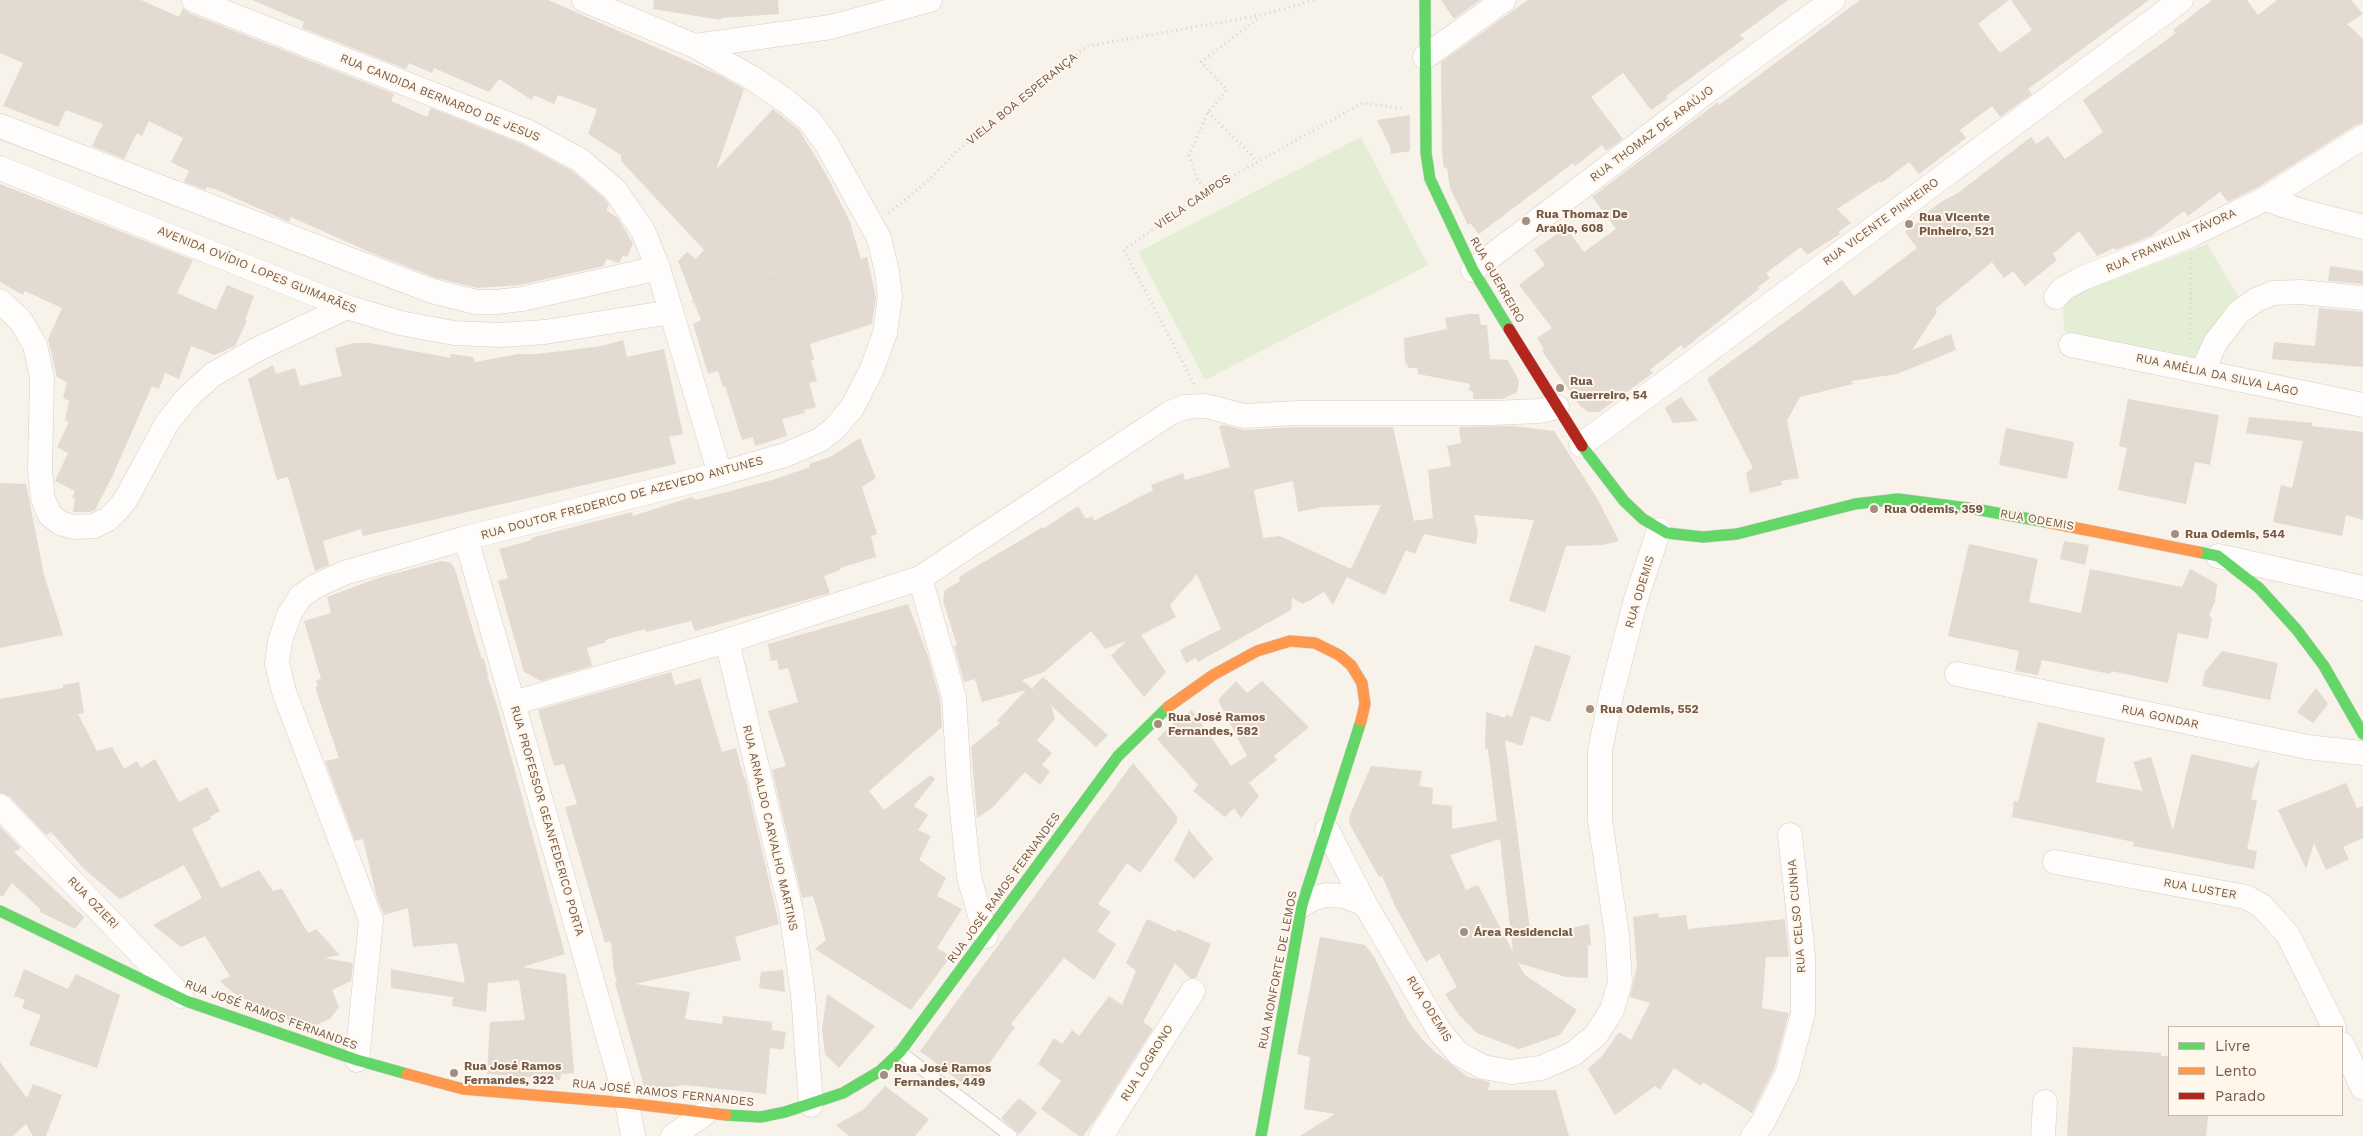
<!DOCTYPE html>
<html>
<head>
<meta charset="utf-8">
<style>
	body { margin:0 }
	#map { position:relative; width:2363px; height:1136px; overflow:hidden; background:#f7f2ea; font-family:"Work Sans",sans-serif }
	canvas { display:block }
	.legend { position:absolute; left:2168px; top:1026px; width:175px; height:90px; box-sizing:border-box; background:#fff7eb; border:1px solid #c8b8ab; margin:0; padding:6px 9px; list-style:none; font-size:15px; color:#75594a }
	.legend li { display:flex; align-items:center; gap:10px; height:25px }
	.legend b { width:25px; border:1px solid #c8b8ab }
</style>
</head>
<body>
<div id="map">
<canvas width="2363" height="1136"></canvas>
<ul class="legend">
<li><b style="height:6px;background:#63d668"></b>Livre</li>
<li><b style="height:6px;background:#ff974d"></b>Lento</li>
<li><b style="height:6px;background:#b3261e"></b>Parado</li>
</ul>
</div>
<script>
const ctx = document.querySelector('canvas').getContext('2d');
ctx.lineJoin = 'round';
function fillPath(path, color) {
  ctx.fillStyle = color;
  ctx.fill(path, 'evenodd');
}
function toPath(rows) {
  const path = new Path2D();
  for (const r of rows) {
    path.moveTo(r[0], r[1]);
    for (let i = 2; i < r.length; i += 2) path.lineTo(r[i], r[i + 1]);
  }
  return path;
}
function trace(path, color, width, dash) {
  ctx.strokeStyle = color;
  ctx.lineWidth = width;
  ctx.lineCap = dash ? 'butt' : 'round';
  ctx.setLineDash(dash || []);
  ctx.stroke(path);
}
function drawText(font, color, halo, rows, align = 'center') {
  ctx.font = font + ' "Work Sans",sans-serif';
  ctx.lineWidth = 4;
  ctx.setLineDash([]);
  ctx.textBaseline = 'middle';
  ctx.strokeStyle = halo;
  ctx.fillStyle = color;
  for (const [text, x, y, turn = 0] of rows) {
    ctx.save();
    ctx.translate(x, y);
    ctx.rotate((+turn || 0) * Math.PI / 180);
    ctx.textAlign = isNaN(turn) ? turn : align;
    if (halo) ctx.strokeText(text, 0, 0);
    ctx.fillText(text, 0, 0);
    ctx.restore();
  }
}
fillPath(toPath([
	[1361,137,1428,265,1205,380,1138,252],
	[2207,244,2240,299,2199,360,2072,338,2064,330,2063,305,2071,296]
]), '#e3eed5');
fillPath(toPath([
	[0,0,141,0,179,17,183,8,189,13,394,94,391,101,427,117,431,108,522,144,572,171,605,199,609,205,606,210,618,218,633,244,627,257,623,255,619,263,607,259,603,266,520,285,478,288,436,278,374,254,291,217,289,222,215,189,207,187,206,190,184,182,189,171,171,162,183,138,149,121,142,136,137,133,124,159,92,146,103,124,66,110,58,127,3,106,23,63,0,53],
	[252,0,548,0,719,75,744,89,716,170,773,109,799,130,826,174,850,222,861,259,867,257,876,297,872,324,810,344,814,360,811,361,817,381,809,383,816,407,804,410,805,413,782,419,787,436,755,446,753,437,742,440,725,386,723,387,718,371,708,374,693,324,701,320,678,261,687,252,696,259,704,250,621,161,621,155,588,134,597,109,558,95,554,104,534,95,532,100,499,79,489,92,434,68,432,73,409,63,406,69,302,28,304,22],
	[654,0,778,0,779,14,721,18,721,20,653,9],
	[1441,0,1480,0,1454,19],
	[1528,0,1788,0,1740,35,1744,39,1666,96,1668,98,1651,110,1623,73,1591,97,1623,139,1606,151,1602,145,1575,166,1573,163,1479,234,1470,223,1468,225,1450,188,1447,168,1444,168,1442,152,1441,62],
	[1860,0,2009,0,1978,24,2000,53,2032,30,2011,0,2149,0,2028,89,2032,94,2000,117,1992,106,1960,130,1966,138,1919,174,1909,162,1881,183,1880,181,1837,209,1851,223,1838,232,1840,234,1807,255,1801,247,1766,273,1770,278,1758,287,1759,289,1684,349,1681,345,1650,370,1653,373,1599,412,1589,412,1580,406,1542,351,1544,349,1537,338,1552,328,1519,285,1545,265,1534,250,1566,228,1584,252,1616,229,1592,197,1718,102,1719,105],
	[2212,0,2247,0,2258,15,2277,0,2351,0,2363,14,2347,24,2363,39,2363,123,2356,125,2258,187,2228,202,2220,192,2188,216,2184,211,2151,236,2116,250,2114,248,2097,256,2079,231,2053,254,2057,260,2025,286,2013,271,2004,278,1992,262,1935,309,1937,312,1912,350,1951,334,1956,350,1897,374,1851,381,1853,384,1800,397,1787,421,1799,478,1781,481,1782,485,1750,493,1746,473,1753,468,1707,379,1842,280,1854,296,1917,248,1905,232,1926,216,1925,214,1941,202,1958,193,2031,137,2036,144,2048,136,2065,159,2103,132,2083,100,2176,33,2173,30],
	[1410,115,1410,151,1391,154,1390,147,1377,120],
	[0,184,193,260,177,293,216,310,227,285,254,296,245,320,247,321,235,346,215,355,191,346,179,379,165,373,159,389,152,386,113,475,95,510,90,512,73,512,75,499,72,497,75,491,55,481,68,453,57,447,69,422,65,420,69,401,63,398,67,382,57,377,48,339,62,308,25,291,23,295,0,282],
	[2330,266,2363,271,2363,284,2328,281],
	[2319,308,2363,312,2363,367,2272,359,2274,342,2315,346],
	[1470,314,1479,314,1481,325,1487,325,1490,359,1508,360,1519,381,1517,392,1502,399,1473,399,1473,391,1469,391,1470,384,1418,374,1417,368,1408,368,1407,363,1405,363,1404,338,1447,329,1445,318],
	[623,340,627,357,664,349,683,434,669,437,676,464,363,536,361,529,323,541,329,565,315,571,288,477,277,480,248,379,273,365,276,374,295,368,300,386,342,376,335,348,355,343,370,343,451,358,450,354,473,357,475,362,518,354,537,354,602,346],
	[1681,397,1698,421,1673,423,1665,408],
	[2128,399,2219,415,2210,465,2195,462,2186,504,2118,490,2127,448,2119,446],
	[2249,417,2312,423,2312,426,2363,432,2363,520,2346,515,2342,536,2273,522,2281,485,2292,488,2303,441,2246,433],
	[1224,425,1244,430,1297,427,1393,427,1414,521,1433,518,1428,470,1451,466,1447,446,1461,443,1459,427,1513,426,1554,431,1597,498,1619,541,1603,545,1566,546,1545,612,1509,601,1534,520,1474,515,1478,533,1476,544,1424,534,1415,554,1406,550,1385,595,1347,577,1351,569,1333,605,1324,592,1303,604,1292,598,1291,610,1198,662,1196,658,1186,663,1180,650,1221,629,1197,574,1170,605,1176,617,1141,635,1166,672,1144,697,1111,656,1126,641,1105,649,1091,631,1044,672,1022,680,1051,705,1055,719,1037,740,1052,753,1042,765,1050,771,1040,785,1025,772,992,808,977,818,971,747,1000,723,997,721,1026,690,982,702,975,679,964,682,954,646,957,645,943,601,945,590,960,581,959,577,972,569,1043,527,1043,529,1078,506,1086,519,1092,516,1094,521,1153,490,1151,485,1183,473,1185,480,1230,467,1219,426],
	[1293,481,1298,512,1322,507,1381,505,1351,569,1280,536,1263,538,1254,490],
	[2006,428,2074,442,2067,479,1999,465],
	[860,438,876,478,862,487,877,534,871,536,876,557,840,568,840,570,824,576,830,593,695,631,691,621,646,632,645,629,605,640,606,642,587,648,592,666,541,681,524,672,498,581,508,578,499,549,532,540,531,538,632,512,633,516,692,497,696,500,772,480,810,467,809,464,830,457],
	[0,483,26,484,44,575,63,635,0,648],
	[2064,541,2089,545,2085,565,2060,559],
	[1969,544,2038,559,2029,602,2081,613,2090,569,2182,587,2190,569,2217,584,2215,601,2209,615,2212,619,2208,639,2178,633,2168,683,2111,671,2110,674,2042,660,2038,675,2015,671,2019,651,1948,636],
	[442,561,451,563,455,569,478,647,482,659,484,659,488,675,487,675,498,709,565,954,523,967,566,974,574,1073,561,1074,560,1080,487,1074,490,1022,525,1020,519,980,488,983,486,1012,452,1006,453,997,391,988,391,969,465,983,457,943,413,947,408,908,384,915,377,898,363,839,355,841,325,761,339,758,315,687,318,686,316,680,321,679,304,621,331,613,327,597,378,578],
	[908,604,928,656,940,699,942,727,869,791,884,810,931,775,935,779,914,806,928,815,918,830,931,836,919,860,946,878,937,896,962,909,937,948,951,956,911,1010,815,949,826,940,813,896,802,898,772,770,786,766,768,711,798,702,788,668,779,670,777,660,771,661,768,644],
	[1535,645,1571,656,1550,722,1531,716,1522,746,1505,740,1531,937,1589,924,1591,945,1588,945,1588,978,1566,977,1518,963,1525,975,1577,1010,1560,1035,1519,1049,1477,1033,1459,1015,1445,994,1457,987,1439,954,1426,962,1395,906,1382,876,1379,877,1349,823,1350,815,1371,766,1422,771,1419,786,1433,788,1432,804,1452,806,1452,829,1497,821,1488,749,1485,749,1486,712,1505,718,1506,715,1512,717],
	[1500,839,1513,952,1478,885,1466,890,1450,855],
	[2222,651,2278,663,2270,700,2202,686,2205,672],
	[671,672,675,685,700,678,722,752,736,748,744,778,745,777,779,924,735,937,741,960,635,984,690,992,685,1019,722,1024,723,1016,772,1022,772,1030,786,1032,783,1050,770,1048,766,1094,686,1085,645,1090,615,983,617,983,614,972,611,941,605,943,565,807,577,804,564,764,554,766,538,710],
	[1043,677,1108,735,1096,747,1032,688],
	[1236,681,1247,693,1262,681,1309,727,1274,756,1277,760,1249,783,1259,796,1241,818,1234,808,1225,817,1193,791,1198,785,1157,739,1177,720,1192,710,1231,766,1247,756,1218,700],
	[79,682,84,713,78,714,97,751,112,747,124,769,137,761,141,768,155,759,179,802,207,787,220,811,210,817,211,819,192,829,221,888,259,870,273,891,282,889,308,933,316,929,340,955,324,958,353,963,351,981,332,990,339,1007,330,1019,311,1027,270,1013,232,992,220,981,230,976,205,936,181,947,153,925,202,898,184,865,120,899,83,868,51,832,46,835,10,797,0,793,0,699,63,688,63,685],
	[2316,688,2328,704,2313,723,2297,712],
	[2038,722,2105,738,2096,782,2143,791,2133,762,2151,757,2173,830,2191,754,2253,768,2260,759,2251,799,2257,801,2247,849,2257,851,2254,869,2133,846,2134,842,2012,817,2014,801,2018,802],
	[1133,763,1177,816,1177,822,1140,873,1127,863,1098,904,1111,912,1097,931,1116,944,1094,980,1064,958,1011,1024,1015,1027,977,1081,969,1074,962,1083,920,1051],
	[2346,783,2357,808,2363,806,2363,838,2343,847,2349,859,2326,870,2314,843,2306,869,2278,810],
	[0,826,21,848,14,852,84,917,75,929,40,912,40,909,12,883,3,896,0,896],
	[1189,830,1213,859,1194,879,1174,860],
	[1658,913,1659,918,1686,915,1688,929,1785,919,1789,957,1766,957,1762,1008,1789,1013,1774,1069,1752,1113,1703,1082,1701,1086,1674,1068,1660,1090,1655,1086,1615,1115,1588,1069,1602,1056,1619,1032,1631,1040,1650,1003,1630,997,1637,966,1633,917],
	[1147,919,1176,932,1177,929,1211,944,1196,978,1190,978,1175,963,1143,1022,1153,1029,1097,1117,1083,1136,1079,1136,1041,1109,1061,1081,1038,1064,1054,1038,1062,1044,1072,1030,1079,1036,1109,996,1122,1005,1136,971,1126,963],
	[1320,937,1365,945,1374,957,1409,1022,1421,1038,1434,1051,1468,1077,1490,1082,1488,1090,1556,1090,1569,1136,1300,1136,1335,1114,1304,1109,1310,1057,1297,1054],
	[24,969,68,989,76,974,120,995,97,1068,29,1045,41,1015,22,1008,25,1000,14,996],
	[783,970,785,992,759,988,761,972],
	[827,994,875,1026,839,1068,825,1054,822,1029],
	[2073,1047,2161,1053,2161,1056,2169,1056,2169,1115,2208,1115,2206,1136,2067,1136],
	[0,1062,27,1098,33,1084,62,1095,46,1136,33,1136,26,1124,13,1136,0,1136],
	[885,1086,929,1119,915,1136,849,1136,836,1125,864,1109],
	[1019,1098,1037,1113,1020,1134,1001,1118]
]), '#e3dad1');
const lane = toPath([
	[900,1052,1011,1136]
]);
const street = toPath([
	[194,0,528,132,580,160,615,190,643,231,658,268,720,474],
	[695,46,831,27,930,0],
	[1425,57,1504,0],
	[0,126,432,291,476,302,496,302,522,299,658,268],
	[0,168,347,307,400,323,454,333,501,335,545,332,671,312],
	[2265,199,2302,211,2363,227],
	[1473,270,1713,87,1833,0],
	[2056,297,2063,289,2081,279,2191,235,2265,199,2363,137],
	[0,301,21,321,35,345,42,377,40,470,43,499,50,515,60,523,74,527,94,526,108,519,119,508,126,499,167,423,186,399,212,375,258,349,347,307],
	[2071,345,2363,405],
	[2203,371,2215,343,2229,325,2239,312,2256,300,2273,293,2301,292,2363,298],
	[1581,445,2181,0],
	[466,538,627,1103,633,1136],
	[2218,556,2363,588],
	[920,578,954,697,959,782,969,877,986,936],
	[727,641,791,910,803,994,811,1105],
	[1957,674,2307,747,2363,753],
	[513,703,727,641,920,578,1170,413,1185,407,1206,406,1244,416,1297,413,1492,413,1539,411,1557,407],
	[0,806,181,996],
	[1327,830,1365,904,1440,1032,1459,1054,1483,1067,1511,1072,1541,1068,1573,1054,1596,1035,1612,1010,1620,982,1617,935,1600,820,1600,751,1611,696,1636,599,1659,530],
	[2055,862,2246,897,2262,906,2288,935,2334,1027],
	[1302,905,1312,899,1326,895,1344,896,1365,904],
	[2342,1044,2363,1088],
	[357,1060,371,920,284,692,277,663,280,641,289,615,300,597,314,587,344,573,466,538,720,474,785,455,820,440,835,428,852,408,872,369,885,333,890,297,887,272,879,238,826,143,809,120,786,101,754,79,695,46,584,0],
	[673,1136,704,1114],
	[1101,1136,1193,991],
	[1753,1136,1763,1122,1787,1074,1803,1013,1803,955,1790,835],
	[2043,1136,2045,1102]
]);
const fast = toPath([
	[1425,0,1426,153,1430,179,1473,270,1509,329],
	[1582,446,1624,501,1643,519,1667,533,1703,537,1737,534,1855,504,1898,499,1975,509,2046,522],
	[2198,552,2218,556,2259,588,2297,630,2324,666,2363,734],
	[0,911,186,1001,357,1060,407,1074],
	[726,1115,761,1117,785,1112,843,1093,880,1071,900,1052,1118,756,1168,707],
	[1261,1136,1302,905,1361,721]
]);
const slow = toPath([
	[2046,522,2198,552],
	[1168,707,1213,675,1257,651,1290,641,1315,643,1339,655,1351,665,1362,683,1365,704,1361,721],
	[407,1074,463,1089,627,1103,726,1115]
]);
const jam = toPath([
	[1509,329,1582,446]
]);
trace(lane, '#d6cec7', 14);
trace(street, '#d6cec7', 25);
trace(fast, '#d6cec6', 12);
trace(slow, '#d6cec6', 12);
trace(jam, '#d6cec6', 12);
trace(toPath([
	[1208,112,1257,161],
	[1208,190,1198,181,1189,155,1208,112,1227,90,1201,62,1260,17],
	[889,213,929,180,958,150,1029,96,1087,46,1262,15,1315,0],
	[692,302,859,253],
	[2190,339,2191,258],
	[1194,384,1124,250,1208,190,1362,103,1401,108]
]), '#dad2ce', 3, [1, 4]);
trace(lane, '#fefdfc', 12);
trace(street, '#fefdfc', 24);
trace(fast, '#63d668', 11);
trace(slow, '#ff974d', 11);
trace(jam, '#b3261e', 11);
for (const [x, y, r, color] of [
	[1526,221,5,"#a28f82"],
	[1909,224,5,"#a28f82"],
	[1560,388,5,"#a28f82"],
	[1874,509,5,"#a28f82"],
	[2175,534,5,"#a28f82"],
	[1590,709,5,"#a28f82"],
	[1158,724,5,"#a28f82"],
	[1464,932,5,"#a28f82"],
	[454,1073,5,"#a28f82"],
	[884,1075,5,"#a28f82"]
]) {
  const dot = new Path2D();
  dot.arc(x, y, r, 0, 2 * Math.PI);
  ctx.fillStyle = color;
  ctx.fill(dot);
  trace(dot, '#fff7eb', 2);
}
drawText('12px', '#75594a', '#fff7eb', [
	["RUA CANDIDA BERNARDO DE JESUS",440,98,22],
	["VIELA BOA ESPERANÇA",1022,99,-39],
	["RUA THOMAZ DE ARAÚJO",1652,134,-37],
	["VIELA CAMPOS",1193,202,-34],
	["RUA VICENTE PINHEIRO",1881,222,-36],
	["RUA FRANKILIN TÁVORA",2171,241,-24],
	["AVENIDA OVÍDIO LOPES GUIMARÃES",257,270,22],
	["RUA GUERREIRO",1497,280,60],
	["RUA AMÉLIA DA SILVA LAGO",2217,375,12],
	["RUA DOUTOR FREDERICO DE AZEVEDO ANTUNES",622,498,-15],
	["RUA ODEMIS",2037,520,10],
	["RUA ODEMIS",1640,592,-73],
	["RUA GONDAR",2160,717,12],
	["RUA PROFESSOR GEANFEDERICO PORTA",547,821,74],
	["RUA ARNALDO CARVALHO MARTINS",770,828,77],
	["RUA JOSÉ RAMOS FERNANDES",1004,888,-54],
	["RUA LUSTER",2200,889,10],
	["RUA OZIERI",93,903,46],
	["RUA CELSO CUNHA",1797,916,-95],
	["RUA MONFORTE DE LEMOS",1278,970,-79],
	["RUA ODEMIS",1429,1009,58],
	["RUA JOSÉ RAMOS FERNANDES",271,1015,20],
	["RUA LOGRONO",1147,1063,-58],
	["RUA JOSÉ RAMOS FERNANDES",663,1093,6]
]);
drawText('bold 12px', '#75594a', '#fff7eb', [
	["Rua Thomaz De",1536,214],
	["Araújo, 608",1536,228],
	["Rua Vicente",1919,217],
	["Pinheiro, 521",1919,231],
	["Rua",1570,381],
	["Guerreiro, 54",1570,395],
	["Rua Odemis, 359",1884,509],
	["Rua Odemis, 544",2185,534],
	["Rua Odemis, 552",1600,709],
	["Rua José Ramos",1168,717],
	["Fernandes, 582",1168,731],
	["Área Residencial",1474,932],
	["Rua José Ramos",464,1066],
	["Fernandes, 322",464,1080],
	["Rua José Ramos",894,1068],
	["Fernandes, 449",894,1082]
], 'left');
</script>
</body>
</html>
